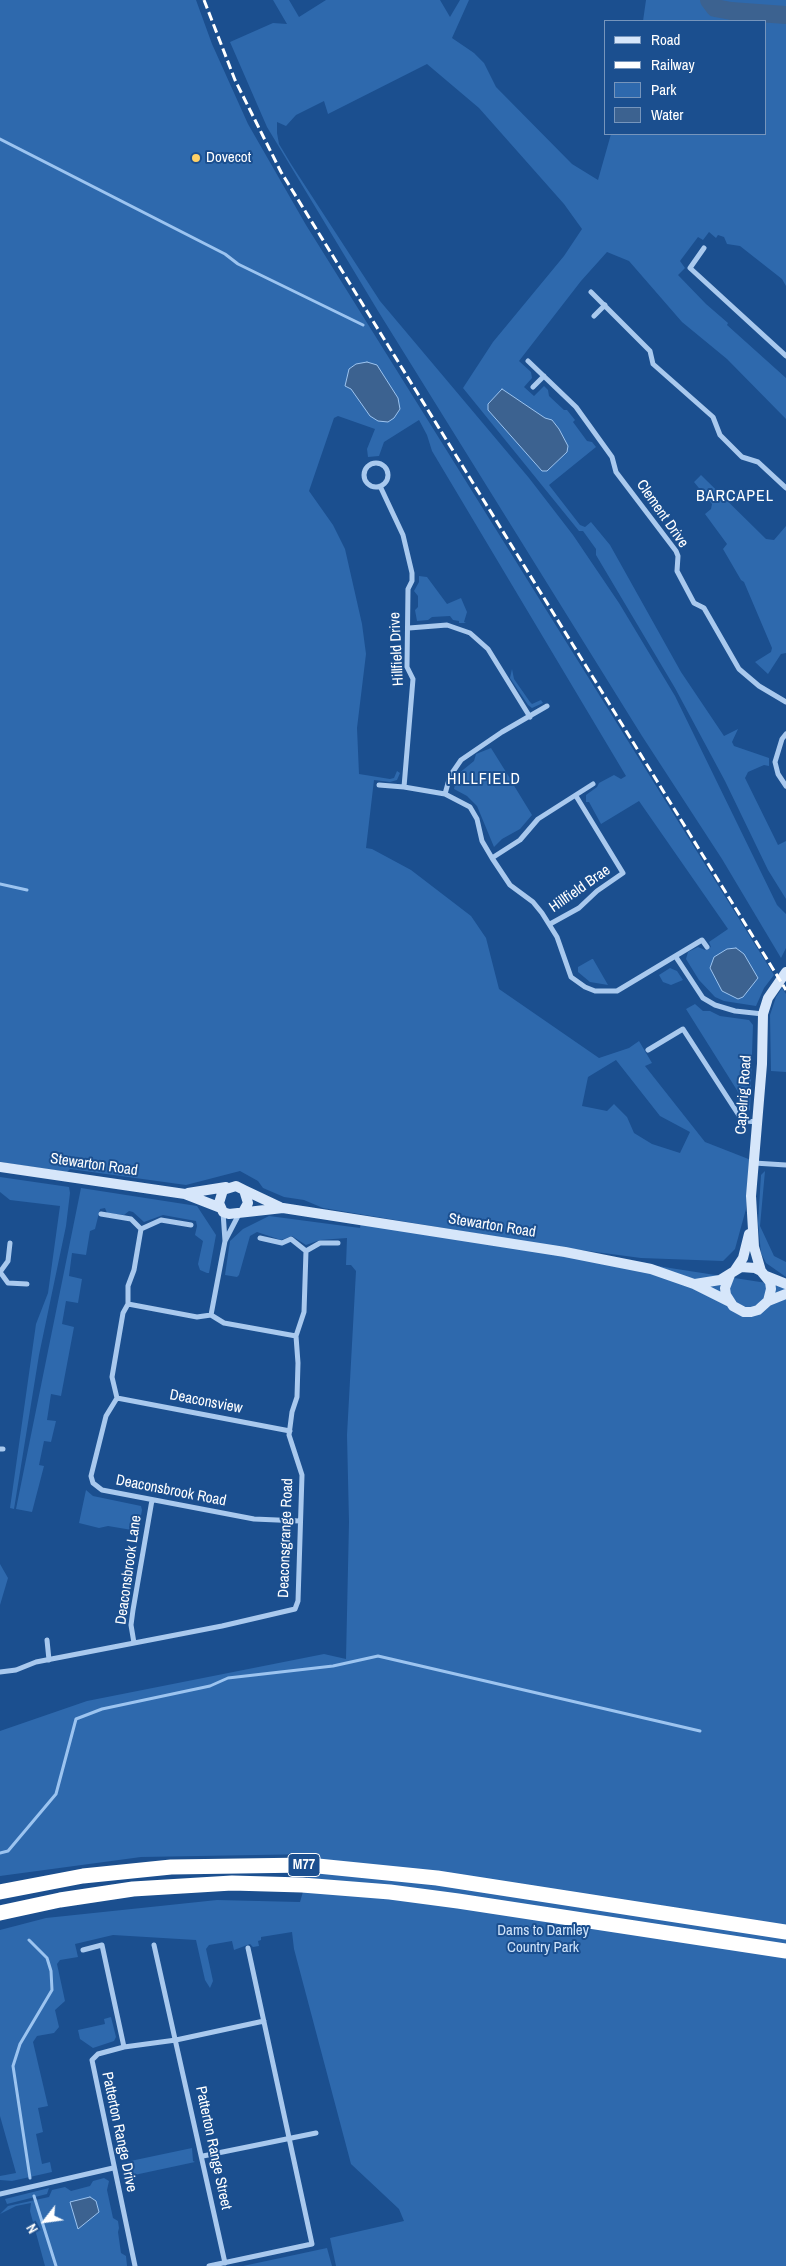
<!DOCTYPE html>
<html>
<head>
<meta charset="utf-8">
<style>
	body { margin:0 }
	#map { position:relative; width:786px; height:2266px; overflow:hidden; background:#1b4f8f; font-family:"Archivo Narrow",sans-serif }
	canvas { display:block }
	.legend { position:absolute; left:604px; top:20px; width:162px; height:115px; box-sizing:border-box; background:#1b4f8f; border:1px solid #7695bc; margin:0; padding:6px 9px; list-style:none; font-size:15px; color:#fff }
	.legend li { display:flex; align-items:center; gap:10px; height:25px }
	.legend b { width:25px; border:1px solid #7695bc }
	.north { position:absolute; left:20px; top:2196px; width:50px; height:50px; -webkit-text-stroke:4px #1b4f8f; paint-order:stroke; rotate:240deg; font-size:14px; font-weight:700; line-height:20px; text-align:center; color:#fff }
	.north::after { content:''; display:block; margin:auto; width:18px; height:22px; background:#fff; clip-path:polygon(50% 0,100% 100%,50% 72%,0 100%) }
</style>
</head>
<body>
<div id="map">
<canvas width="786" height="2266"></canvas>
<ul class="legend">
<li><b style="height:6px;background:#d6e6fa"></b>Road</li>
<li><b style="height:6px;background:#fff"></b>Railway</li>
<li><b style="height:14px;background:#2e69ad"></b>Park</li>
<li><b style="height:14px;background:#3c6290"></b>Water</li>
</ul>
<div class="north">N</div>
</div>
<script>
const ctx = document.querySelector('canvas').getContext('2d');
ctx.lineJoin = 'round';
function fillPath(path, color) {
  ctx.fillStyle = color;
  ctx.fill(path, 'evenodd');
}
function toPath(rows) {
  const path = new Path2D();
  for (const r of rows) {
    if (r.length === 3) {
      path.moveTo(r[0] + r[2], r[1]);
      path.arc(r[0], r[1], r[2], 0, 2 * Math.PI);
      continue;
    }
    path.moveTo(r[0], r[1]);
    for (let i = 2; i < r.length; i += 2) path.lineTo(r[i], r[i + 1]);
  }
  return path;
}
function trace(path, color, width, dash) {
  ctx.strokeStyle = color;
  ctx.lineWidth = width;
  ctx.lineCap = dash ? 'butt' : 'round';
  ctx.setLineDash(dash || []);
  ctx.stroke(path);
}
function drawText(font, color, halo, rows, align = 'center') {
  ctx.font = font + ' "Archivo Narrow",sans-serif';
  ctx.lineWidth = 4;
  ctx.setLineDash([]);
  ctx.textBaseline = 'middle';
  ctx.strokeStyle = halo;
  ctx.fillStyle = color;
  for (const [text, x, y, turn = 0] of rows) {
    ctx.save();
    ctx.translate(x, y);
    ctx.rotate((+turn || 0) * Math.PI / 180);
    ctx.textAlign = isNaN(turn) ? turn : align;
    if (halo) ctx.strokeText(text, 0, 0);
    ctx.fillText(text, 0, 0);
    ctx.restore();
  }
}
fillPath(toPath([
	[0,0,196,0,212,44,248,124,306,225,774,975,764,988,756,1006,724,1001,715,997,699,980,686,959,688,952,698,947,705,950,711,947,709,942,728,929,639,801,601,824,589,802,586,802,586,795,597,787,599,783,614,775,621,779,626,776,432,451,427,435,419,420,384,442,379,456,368,457,367,449,375,429,338,416,334,418,309,491,333,525,345,549,362,624,366,654,357,728,359,774,390,779,394,778,397,771,400,773,397,780,390,782,374,780,366,848,372,849,411,870,471,916,486,938,499,989,599,1058,629,1048,639,1041,652,1063,645,1066,705,1142,751,1160,746,1209,735,1249,723,1261,641,1258,558,1247,323,1208,304,1200,284,1197,263,1188,258,1181,240,1171,186,1185,70,1169,67,1172,0,1162],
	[616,1060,660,1116,690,1132,680,1153,652,1144,634,1133,627,1117,614,1104,607,1111,582,1106,588,1077],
	[273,0,289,0,299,17,326,0,440,0,450,17,460,0,469,0,452,38,474,53,484,63,496,87,572,164,598,180,611,134,765,134,765,21,643,21,646,0,786,0,786,286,782,279,740,246,727,244,724,237,718,235,716,238,709,232,703,240,698,237,680,261,685,268,678,275,706,304,728,323,727,325,786,378,786,419,727,359,682,322,629,261,607,252,581,281,519,361,531,372,532,378,524,387,534,396,544,386,548,390,549,396,564,410,567,410,575,420,573,422,587,441,592,442,596,447,549,485,580,525,585,527,591,522,610,545,681,672,724,736,738,729,732,742,734,746,769,758,769,766,764,765,748,772,745,778,778,845,786,841,786,899,768,870,725,781,675,688,596,555,596,549,583,531,579,531,463,388,493,342,564,256,582,229,564,204,479,108,427,64,328,114,324,101,296,115,286,126,277,122,277,133,279,144,291,164,380,301,529,478,573,535,619,603,675,696,777,905,786,914,786,948,781,958,722,859,642,736,378,311,267,127,230,42,273,23,287,24],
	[701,475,766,539,774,540,786,526,786,653,781,654,768,674,755,662,771,652,772,648,744,582,741,580,723,549,727,544,705,514,711,509,712,504,694,482],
	[419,576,427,577,447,604,461,598,467,612,464,622,466,623,459,623,459,621,453,620,450,616,432,617,428,620,417,621,415,610,418,607,418,596,414,591,419,582],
	[512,669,514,679,530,702,532,704,541,700,543,703,532,708,528,705,510,678],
	[491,748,511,780,516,777,518,780,513,784,532,815,520,829,502,839,494,847,477,806,467,796,454,789,456,780,453,778,474,761,476,754],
	[592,959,593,959,608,985,590,982,578,972,578,967],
	[670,968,677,971,683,980,671,985,663,982,659,975],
	[782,988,786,994,786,1072,771,1071,770,1015,776,997],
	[695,1004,703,1011,710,1011,720,1016,749,1020,753,1025,750,1111,686,1009],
	[765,1171,760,1226,774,1256,786,1262,786,1277,766,1263,761,1253,758,1223,761,1175],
	[0,1177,69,1187,70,1193,66,1226,39,1355,14,1509,10,1508,36,1324,48,1293,60,1206,10,1200,0,1192],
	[81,1188,197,1206,216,1235,209,1273,207,1273,200,1270,198,1264,203,1241,195,1235,197,1226,196,1221,163,1215,144,1222,133,1212,129,1211,124,1215,107,1213,105,1208,100,1209,95,1229,90,1231,86,1255,72,1253,69,1276,82,1279,78,1303,66,1301,62,1324,74,1327,61,1396,51,1394,47,1420,56,1421,51,1442,44,1441,39,1465,44,1466,32,1512,16,1509],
	[269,1216,360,1228,361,1220,786,1286,786,2266,336,2266,330,2238,404,2221,399,2209,351,2164,294,1949,292,1932,261,1937,261,1940,258,1941,259,1946,253,1947,250,1944,234,1950,232,1941,209,1945,206,1949,213,1981,210,1988,205,1980,196,1940,113,1935,75,1944,78,1957,60,1960,57,1964,65,2001,55,2010,59,2027,54,2033,37,2036,33,2042,48,2106,38,2108,43,2132,36,2134,42,2164,50,2162,52,2172,12,2181,0,2180,0,2176,16,2173,0,2116,0,1930,46,1918,217,1900,300,1902,314,1854,141,1857,0,1876,0,1731,87,1701,324,1654,346,1659,349,1522,347,1435,356,1271,351,1265,346,1265,347,1238,320,1240,306,1245,292,1236,281,1240,257,1232,250,1236,239,1275,237,1277,225,1275,230,1241,243,1229],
	[86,1490,93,1496,141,1506,142,1510,138,1531,108,1526,99,1528,79,1523],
	[0,1564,8,1578,0,1605],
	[111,2017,116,2037,114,2041,93,2048,80,2039,78,2030,105,2024,104,2019],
	[192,2148,193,2161,195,2162,125,2177,121,2163],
	[104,2178,109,2181,107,2190,113,2218,118,2221,119,2228,118,2232,121,2253,126,2256,127,2266,45,2266,30,2211,31,2203,16,2206,0,2214,8,2206,49,2197,52,2190,65,2187,71,2191,90,2186,93,2181],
	[49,2188,47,2194,7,2204,5,2199],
	[327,2248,332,2266,243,2266]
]), '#2e69ad');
const water = toPath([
	[367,362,377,365,398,398,400,409,394,418,388,422,378,421,370,416,351,389,345,386,349,369,356,364,367,362],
	[502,389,545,418,552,420,559,429,568,446,567,452,547,471,542,471,488,410,488,404,502,389],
	[736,948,744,954,758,978,743,997,738,999,722,991,710,968,714,957,727,949,736,948],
	[90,2197,96,2201,99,2212,78,2229,70,2202,90,2197]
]);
fillPath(water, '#3c6290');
trace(water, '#9cc4f0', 1);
trace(toPath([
	[0,139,225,254,238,264,363,325],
	[0,884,27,890],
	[0,1853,8,1851,56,1794,76,1719,102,1709,210,1686,228,1678,333,1666,378,1656,700,1731],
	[29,1940,47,1958,51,1971,52,1990,20,2044,13,2066,30,2178],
	[34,2196,56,2266]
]), '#9cc4f0', 3);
trace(toPath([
	[709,0,715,8,731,11,786,15]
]), '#3c6290', 18);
trace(toPath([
	[704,248,690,268,786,356],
	[591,292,650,351,653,364,713,417,720,435,742,457,758,462,786,488],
	[594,316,605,305],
	[528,361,576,407,612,457,616,472,676,551,678,556,677,571,694,603,704,608,739,669,759,686,786,702],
	[533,387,544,376],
	[376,475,12],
	[380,486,403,535,412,573,412,581,408,589,407,667,413,679,404,787,445,794,470,807,477,819,482,841,492,858,510,885,533,902,542,913,557,937,571,977,585,987,595,991,617,991,702,940,707,947],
	[409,628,447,625,470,633,488,649,530,717],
	[786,734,782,739,775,762,778,774,786,786],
	[379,785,404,787],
	[445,794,450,776,461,760,502,732,547,706],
	[492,858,520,840,538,819,593,784],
	[550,924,579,908,597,891,623,873,576,796],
	[676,957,703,998,715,1005,735,1011,763,1014],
	[648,1050,683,1029,740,1117,746,1121,757,1122],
	[754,1163,786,1165],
	[101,1214,131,1219,141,1229,134,1270,128,1286,128,1304,123,1313,112,1377,117,1398,106,1416,91,1476,93,1483,102,1490,254,1519,300,1521],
	[141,1229,161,1220,191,1225],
	[225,1241,239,1214],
	[306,1251,320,1243,338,1243],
	[0,1272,8,1283,27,1284],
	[0,1272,8,1261,10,1243],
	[128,1304,197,1317,211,1315,224,1323,296,1336],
	[211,1315,225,1241,223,1212],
	[117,1398,290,1431],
	[0,1449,3,1449],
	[47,1640,49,1660],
	[134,1643,131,1625,133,1610,152,1500],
	[0,1672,16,1670,36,1662,222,1626,295,1609,298,1601,302,1475,289,1435,292,1412,297,1397,298,1363,296,1336,304,1312,306,1251,291,1239,282,1243,260,1238],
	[154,1945,225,2263],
	[83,1950,102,1945,124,2047],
	[203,2156,316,2133],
	[0,2194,113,2168],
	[135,2266,92,2060,98,2054,124,2047,176,2040,264,2021],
	[209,2266,312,2244,248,1948]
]), '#a9c9ee', 5);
trace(toPath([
	[0,1167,185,1194,221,1208],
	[244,1190,280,1207],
	[188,1193,226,1187],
	[243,1212,248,1203,244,1190,236,1186,223,1190,219,1203,223,1212,229,1214,283,1208,565,1252,651,1269,694,1284,728,1301],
	[735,1270,743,1258,749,1234],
	[761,1271,754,1247,751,1196,762,1064,763,1014,768,998,786,972],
	[766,1276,786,1284],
	[695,1284,720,1280,741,1267,755,1268,761,1271,770,1282,771,1289,768,1301,758,1310,751,1312,744,1312,733,1306,726,1295,725,1288,730,1275],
	[768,1301,786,1294]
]), '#d6e6fa', 10);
trace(toPath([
	[0,1892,83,1876,171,1867,308,1865,437,1878,786,1932],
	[0,1913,60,1900,133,1889,232,1883,302,1885,390,1892,458,1901,786,1951]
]), '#fff', 15);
trace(toPath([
	[204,0,235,80,281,172,786,990]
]), '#fff', 3, [9, 4]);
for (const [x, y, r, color] of [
	[196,158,5,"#ffd166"]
]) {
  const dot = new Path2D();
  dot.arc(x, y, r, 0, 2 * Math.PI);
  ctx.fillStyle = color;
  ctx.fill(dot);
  trace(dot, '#1b4f8f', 2);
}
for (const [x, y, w] of [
	[304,1865,32]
]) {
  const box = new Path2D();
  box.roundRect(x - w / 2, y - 11.5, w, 23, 4);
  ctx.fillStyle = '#1b4f8f';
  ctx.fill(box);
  trace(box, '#fff', 1);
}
drawText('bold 14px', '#fff', null, [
	["M77",304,1865]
]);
drawText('15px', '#fff', '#1b4f8f', [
	["Dovecot",206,158]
], 'left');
drawText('15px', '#fff', '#1b4f8f', [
	["Clement Drive",662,514,55],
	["Hillfield Drive",397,649,-93],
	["Hillfield Brae",580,889,-35],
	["Capelrig Road",744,1095,-86],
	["Stewarton Road",94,1165,8],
	["Stewarton Road",492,1226,9],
	["Deaconsview",206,1402,11],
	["Deaconsbrook Road",171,1491,11],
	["Deaconsgrange Road",286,1538,-88],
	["Deaconsbrook Lane",129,1570,-82],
	["Patterton Range Drive",119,2132,78],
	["Patterton Range Street",213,2148,78]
]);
drawText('15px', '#cfe3fa', '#1b4f8f', [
	["Dams to Darnley",543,1931],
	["Country Park",543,1948]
]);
ctx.letterSpacing = '1px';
drawText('16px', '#fff', '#1b4f8f', [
	["BARCAPEL",735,497],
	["HILLFIELD",484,780]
]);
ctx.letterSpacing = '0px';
</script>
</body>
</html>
